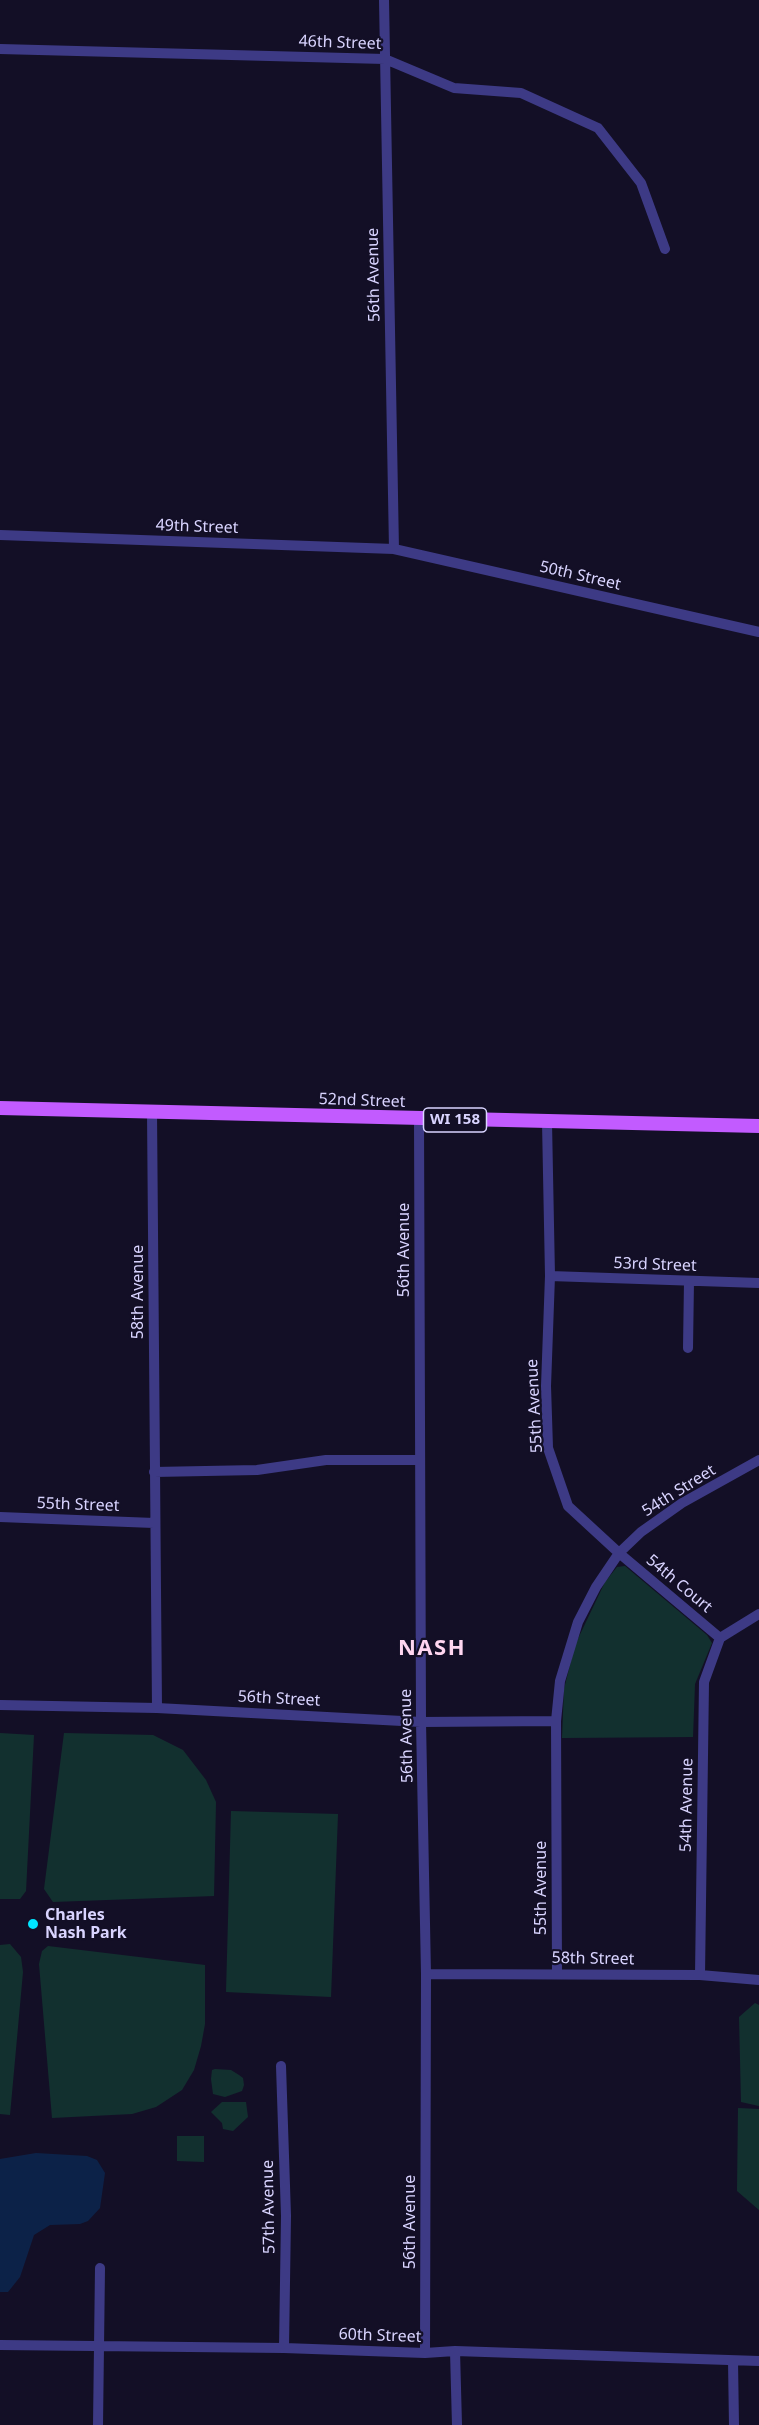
<!DOCTYPE html>
<html>
<head>
<meta charset="utf-8">
<style>
	body { margin:0 }
	canvas { display:block; background:#130f26 }
</style>
</head>
<body>
<canvas width="759" height="2425"></canvas>
<script>
const ctx = document.querySelector('canvas').getContext('2d');
ctx.lineJoin = 'round';
function fillPath(path, color) {
  ctx.fillStyle = color;
  ctx.fill(path, 'evenodd');
}
function toPath(rows) {
  const path = new Path2D();
  for (const r of rows) {
    path.moveTo(r[0], r[1]);
    for (let i = 2; i < r.length; i += 2) path.lineTo(r[i], r[i + 1]);
  }
  return path;
}
function trace(path, color, width, dash) {
  ctx.strokeStyle = color;
  ctx.lineWidth = width;
  ctx.lineCap = dash ? 'butt' : 'round';
  ctx.setLineDash(dash || []);
  ctx.stroke(path);
}
function drawText(font, color, halo, rows, align = 'center') {
  ctx.font = font + ' "Noto Sans",sans-serif';
  ctx.lineWidth = 4.5;
  ctx.setLineDash([]);
  ctx.textBaseline = 'middle';
  ctx.strokeStyle = halo;
  ctx.fillStyle = color;
  for (const [text, x, y, turn = 0] of rows) {
    ctx.save();
    ctx.translate(x, y);
    ctx.rotate((+turn || 0) * Math.PI / 180);
    ctx.textAlign = isNaN(turn) ? turn : align;
    if (halo) ctx.strokeText(text, 0, 0);
    ctx.fillText(text, 0, 0);
    ctx.restore();
  }
}
fillPath(toPath([
	[625,1566,707,1635,712,1643,695,1684,693,1737,562,1738,564,1689,575,1645,605,1582,617,1567],
	[0,1733,34,1735,26,1891,20,1899,0,1899],
	[64,1733,153,1735,183,1750,206,1780,216,1802,214,1896,53,1902,44,1889],
	[231,1811,338,1814,331,1997,226,1992],
	[10,1944,21,1957,23,1972,10,2115,0,2114,0,1945],
	[48,1946,205,1965,205,2024,201,2046,194,2070,182,2090,156,2107,132,2114,52,2118,39,1964,42,1951],
	[755,2003,759,2005,759,2106,741,2102,739,2017],
	[215,2069,231,2070,239,2075,243,2078,244,2085,242,2091,225,2097,213,2094,211,2079,212,2070],
	[222,2102,246,2102,248,2117,233,2131,223,2129,222,2123,211,2112],
	[738,2108,759,2109,759,2210,737,2191],
	[177,2136,204,2136,204,2162,177,2161]
]), '#12302f');
fillPath(toPath([
	[36,2153,87,2156,97,2160,105,2173,100,2208,88,2221,80,2224,50,2225,34,2235,20,2277,8,2292,0,2292,0,2159]
]), '#0c2248');
trace(toPath([
	[384,0,394,549],
	[0,49,385,59,454,88,521,93,598,128,641,183,665,249],
	[0,535,394,549,759,632],
	[152,1112,157,1708],
	[419,1119,421,1722,426,1974,425,2353],
	[547,1122,550,1276,546,1386,548,1448,568,1506,619,1553,720,1638],
	[550,1276,759,1283],
	[688,1348,689,1281],
	[154,1472,257,1470,326,1460,420,1460],
	[0,1517,154,1523],
	[720,1638,759,1614],
	[0,1705,157,1708,421,1722,556,1721],
	[426,1974,700,1975,759,1980],
	[557,1974,556,1721,560,1681,578,1622,596,1587,619,1553,641,1532,682,1503,759,1460],
	[700,1975,704,1682,720,1638],
	[281,2066,286,2216,284,2348],
	[0,2345,284,2348,425,2353,455,2351,759,2361],
	[455,2351,457,2425],
	[733,2361,734,2425],
	[98,2425,100,2268]
]), '#3d3a85', 10);
trace(toPath([
	[0,1108,759,1126]
]), '#c25bff', 14);
for (const [x, y, r, color] of [
	[33,1924,6,"#00e5ff"]
]) {
  const dot = new Path2D();
  dot.arc(x, y, r, 0, 2 * Math.PI);
  ctx.fillStyle = color;
  ctx.fill(dot);
  trace(dot, '#130f26', 2);
}
for (const [x, y, w] of [
	[455,1120,63]
]) {
  const box = new Path2D();
  box.roundRect(x - w / 2, y - 12, w, 24, 4.5);
  ctx.fillStyle = '#130f26';
  ctx.fill(box);
  trace(box, '#d9d4ff', 1.5);
}
drawText('bold 15px', '#d9d4ff', null, [
	["WI 158",455,1120]
]);
drawText('16px', '#d9d4ff', '#130f26', [
	["46th Street",340,43,2],
	["56th Avenue",374,275,-91],
	["49th Street",197,527,2],
	["50th Street",580,576,13],
	["52nd Street",362,1101,2],
	["56th Avenue",404,1250,-90],
	["53rd Street",655,1265,2],
	["58th Avenue",138,1292,-90],
	["55th Avenue",535,1406,-93],
	["54th Street",679,1491,-32],
	["55th Street",78,1505,2],
	["54th Court",679,1584,40],
	["56th Street",279,1699,3],
	["56th Avenue",407,1736,-91],
	["54th Avenue",687,1805,-89],
	["55th Avenue",541,1888,-90],
	["58th Street",593,1959,1],
	["57th Avenue",269,2207,-91],
	["56th Avenue",410,2222,-90],
	["60th Street",380,2336,2]
]);
drawText('bold 16px', '#d9d4ff', '#130f26', [
	["Charles",45,1915],
	["Nash Park",45,1933]
], 'left');
ctx.letterSpacing = '1.5px';
drawText('bold 22px', '#ffd6f0', '#130f26', [
	["NASH",432,1649]
]);
ctx.letterSpacing = '0px';
</script>
</body>
</html>
